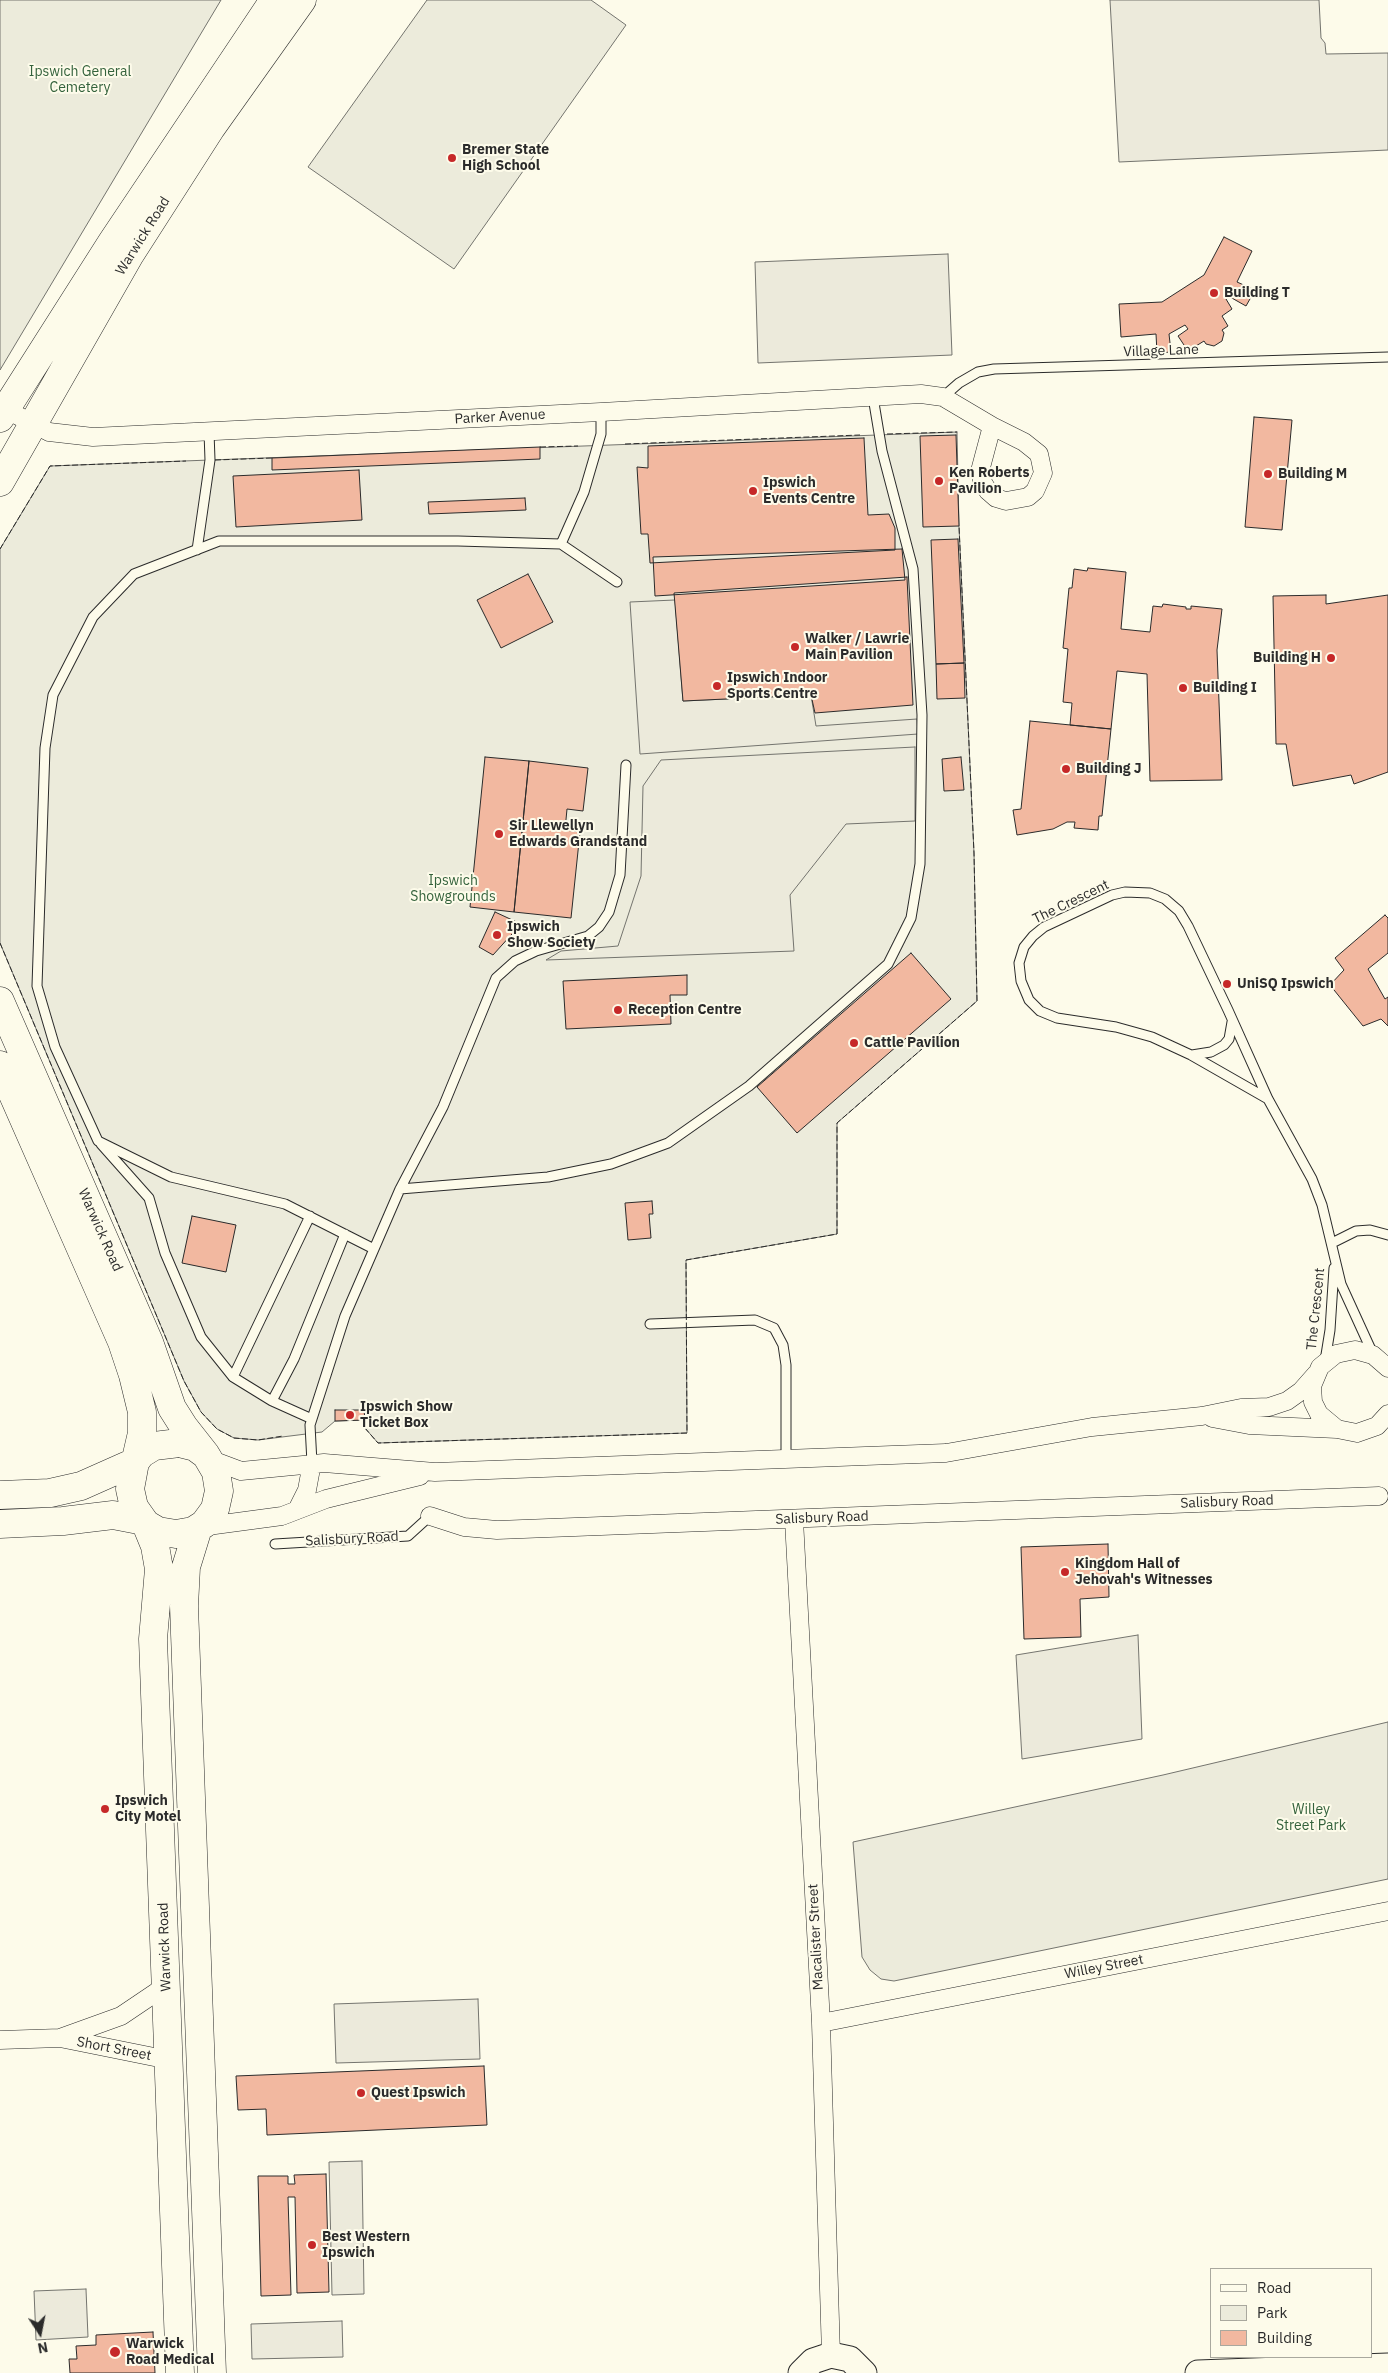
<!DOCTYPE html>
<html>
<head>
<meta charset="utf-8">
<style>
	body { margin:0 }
	#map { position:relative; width:1388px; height:2373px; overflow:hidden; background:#fdfbea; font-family:"IBM Plex Sans",sans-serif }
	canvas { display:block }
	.legend { position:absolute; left:1210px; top:2268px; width:162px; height:90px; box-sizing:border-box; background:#fdfbea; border:1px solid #a9a89e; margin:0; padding:6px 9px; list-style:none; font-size:15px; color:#2b2b2b }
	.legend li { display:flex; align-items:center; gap:10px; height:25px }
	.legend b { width:25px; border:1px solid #a9a89e }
	.north { position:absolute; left:15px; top:2308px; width:50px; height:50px; -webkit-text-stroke:4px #fdfbea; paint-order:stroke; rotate:169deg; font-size:14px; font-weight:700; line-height:20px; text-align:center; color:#2b2b2b }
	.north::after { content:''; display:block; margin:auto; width:18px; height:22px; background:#2b2b2b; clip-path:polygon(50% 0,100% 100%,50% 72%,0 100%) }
</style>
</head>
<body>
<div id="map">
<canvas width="1388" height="2373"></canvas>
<ul class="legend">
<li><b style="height:6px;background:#fdfbea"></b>Road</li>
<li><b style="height:14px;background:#ecebdb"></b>Park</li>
<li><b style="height:14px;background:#f2b8a0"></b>Building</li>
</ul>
<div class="north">N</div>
</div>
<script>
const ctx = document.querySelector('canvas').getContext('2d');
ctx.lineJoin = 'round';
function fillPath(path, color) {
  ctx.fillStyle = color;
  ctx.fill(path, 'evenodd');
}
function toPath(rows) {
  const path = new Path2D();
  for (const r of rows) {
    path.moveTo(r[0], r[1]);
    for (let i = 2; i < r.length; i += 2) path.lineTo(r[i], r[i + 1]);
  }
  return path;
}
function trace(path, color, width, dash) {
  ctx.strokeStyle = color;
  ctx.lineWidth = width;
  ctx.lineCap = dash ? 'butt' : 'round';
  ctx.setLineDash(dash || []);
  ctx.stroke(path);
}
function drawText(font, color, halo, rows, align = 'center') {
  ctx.font = font + ' "IBM Plex Sans",sans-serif';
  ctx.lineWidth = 4;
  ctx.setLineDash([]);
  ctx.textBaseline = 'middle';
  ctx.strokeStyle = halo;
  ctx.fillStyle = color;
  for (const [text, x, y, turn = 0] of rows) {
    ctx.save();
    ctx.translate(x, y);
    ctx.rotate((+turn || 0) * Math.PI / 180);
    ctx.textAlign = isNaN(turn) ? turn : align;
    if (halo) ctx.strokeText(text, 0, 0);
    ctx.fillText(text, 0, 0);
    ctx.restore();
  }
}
const green = toPath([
	[0,0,221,0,0,370,0,0],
	[427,0,591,0,626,25,454,269,308,167,427,0],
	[957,432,959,526,974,853,977,1001,837,1123,837,1234,686,1260,687,1433,378,1443,364,1427,364,1420,335,1421,322,1432,258,1440,234,1438,217,1429,201,1412,184,1381,0,943,0,549,50,466,957,432],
	[1388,1722,1388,1879,894,1981,881,1979,870,1970,862,1957,853,1842,1163,1775,1388,1722]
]);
fillPath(green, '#ecebdb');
trace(green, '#74746e', 1);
const parking = toPath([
	[1110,0,1319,0,1321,38,1325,43,1326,54,1388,53,1388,150,1119,162,1110,0],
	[948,254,952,355,758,363,755,262,948,254],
	[675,600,683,701,811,695,816,726,917,719,918,734,640,754,630,602,675,600],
	[915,747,915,821,846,824,790,895,794,951,546,960,561,951,618,946,641,876,643,786,661,760,915,747],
	[1138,1635,1142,1739,1022,1759,1016,1655,1138,1635],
	[478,1999,480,2059,336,2063,334,2004,478,1999],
	[362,2161,364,2294,332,2295,329,2162,362,2161],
	[86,2289,88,2337,36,2340,34,2291,86,2289],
	[342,2321,343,2357,252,2359,251,2324,342,2321]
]);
fillPath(parking, '#eceadb');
trace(parking, '#74746e', 1);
const building = toPath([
	[1224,237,1252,251,1237,282,1255,290,1246,306,1230,297,1226,299,1232,309,1222,316,1228,326,1222,330,1224,333,1222,341,1214,346,1206,344,1204,341,1188,351,1178,336,1188,329,1185,325,1169,334,1171,352,1157,353,1156,334,1121,337,1119,304,1162,302,1204,275,1224,237],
	[1254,417,1292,420,1282,530,1245,527,1254,417],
	[956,435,959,526,923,527,920,436,956,435],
	[864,438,868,515,889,514,895,528,895,550,650,563,648,534,641,534,637,467,648,468,648,446,864,438],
	[540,447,540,459,272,470,272,458,540,447],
	[359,470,362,520,236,527,233,476,359,470],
	[525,498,526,510,429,514,428,502,525,498],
	[958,539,964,663,936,664,931,540,958,539],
	[902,549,905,580,655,596,653,557,902,549],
	[1088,568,1126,572,1121,629,1150,632,1153,606,1162,607,1163,604,1186,607,1186,609,1191,609,1191,606,1222,609,1217,650,1222,780,1150,781,1147,674,1117,671,1111,729,1070,725,1072,703,1063,702,1068,649,1063,648,1069,588,1072,588,1074,569,1087,571,1088,568],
	[528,574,553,622,501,648,477,600,528,574],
	[907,577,913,705,815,713,811,695,683,701,674,593,907,577],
	[1326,595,1326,604,1388,595,1388,772,1354,784,1351,775,1293,786,1286,744,1276,744,1273,596,1326,595],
	[964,663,965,698,937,699,936,664,964,663],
	[1030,721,1111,729,1102,816,1099,816,1098,830,1074,828,1075,822,1067,822,1053,829,1017,835,1013,810,1021,809,1030,721],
	[485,757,529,761,514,912,470,907,485,757],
	[961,757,964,790,944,791,942,759,961,757],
	[529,761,588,768,583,811,567,809,565,830,580,832,571,918,514,912,529,761],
	[495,912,521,924,493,955,479,947,495,912],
	[1385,915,1388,918,1388,953,1368,969,1385,999,1388,997,1388,1026,1381,1019,1363,1026,1330,985,1344,970,1335,958,1385,915],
	[911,953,951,999,797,1133,757,1087,911,953],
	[687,975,687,995,670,995,671,1024,566,1029,563,981,687,975],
	[652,1201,653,1214,649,1214,651,1238,628,1240,625,1203,652,1201],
	[192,1216,236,1225,226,1272,182,1263,192,1216],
	[335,1410,364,1410,365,1420,335,1421,335,1410],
	[1108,1544,1109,1597,1080,1599,1081,1637,1024,1639,1021,1547,1108,1544],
	[484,2066,487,2125,267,2135,266,2109,238,2110,236,2076,484,2066],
	[326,2174,329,2292,297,2293,295,2197,288,2197,291,2295,261,2296,258,2176,288,2176,288,2184,295,2184,294,2175,326,2174],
	[153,2332,155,2373,70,2373,69,2359,77,2359,76,2346,96,2345,96,2335,153,2332]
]);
fillPath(building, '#f2b8a0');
trace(building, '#2b2b2b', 1);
const service = toPath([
	[943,397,959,383,978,372,994,369,1388,357],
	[601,412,601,434,584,492,561,544,617,582],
	[197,550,210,460,209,432],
	[1192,1055,1211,1052,1224,1045,1229,1039,1232,1022],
	[1268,1099,1191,1055,1152,1037,1116,1027,1057,1018,1040,1011,1029,1000,1021,981,1019,963,1024,947,1033,936,1044,927,1112,895,1125,892,1150,893,1165,899,1179,911,1188,926,1228,1010,1268,1099,1312,1179,1322,1205,1341,1284,1373,1354],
	[101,1144,149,1198,165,1253,201,1337,233,1377],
	[400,1189,548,1177,611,1164,668,1143,749,1086,888,964,911,918,920,864,922,715,913,569,882,451,873,397],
	[310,1216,233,1377,272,1401,294,1359,345,1234],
	[1332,1243,1356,1231,1370,1230,1388,1235],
	[372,1248,285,1204,171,1177,98,1141,55,1047,37,986,45,748,53,695,93,617,134,574,219,541,458,541,561,544],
	[650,1324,755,1320,774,1328,783,1345,786,1365,786,1459],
	[1325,1361,1330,1330,1334,1268],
	[272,1401,312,1419],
	[312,1463,310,1425,345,1316,400,1189,443,1107,496,978,515,961,536,951,588,936,599,927,609,912,620,875,626,765],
	[275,1544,408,1536,430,1516]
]);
const minor = toPath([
	[5,409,49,432,93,437,601,412,921,394,943,397,992,426],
	[992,426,1024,442,1039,454,1043,473,1035,491,1028,497,1006,501,996,498,988,491,982,481,980,471,992,426],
	[1212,1418,1249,1425,1337,1429,1357,1433,1377,1426,1388,1414],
	[1337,1429,1319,1414,1313,1402,1312,1386,1320,1367,1336,1354,1355,1350,1373,1355,1388,1368],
	[209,1459,241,1471,324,1463,435,1472,946,1453,1092,1427,1202,1416,1241,1408,1269,1407,1287,1401,1301,1391,1316,1374],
	[297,1510,307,1490,312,1463],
	[430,1516,464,1527,497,1530,1379,1496],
	[794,1520,821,2023,831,2355],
	[200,1527,282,1516,326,1499,420,1476],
	[821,2023,1388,1911],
	[60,2038,121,2016,167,1985],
	[0,2040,60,2038,169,2060]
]);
const secondary = toPath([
	[801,2373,813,2361,831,2355,850,2359,864,2373],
	[1198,2373,1388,2366]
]);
const primary = toPath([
	[0,418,112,242,274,0],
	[0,482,129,256,211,128,302,0],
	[0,1001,149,1342,172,1408,184,1427,206,1455],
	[0,1065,122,1342,133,1375,142,1412,142,1433,136,1459],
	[179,1443,195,1447,206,1455,216,1472,219,1491,215,1509,204,1524,193,1531,176,1534,158,1531,146,1524,134,1507,130,1489,135,1462,141,1454,154,1446,179,1443],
	[0,1495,50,1493,81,1486,135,1462],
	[0,1524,63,1521,113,1515,144,1521],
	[146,1524,155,1546,159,1569,153,1639,180,2373],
	[198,1528,186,1567,184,1606,212,2373]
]);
trace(service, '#2b2b2b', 11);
trace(minor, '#2b2b2b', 19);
trace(secondary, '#2b2b2b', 27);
trace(primary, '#2b2b2b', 29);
trace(service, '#fdfbea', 9);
trace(minor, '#fdfbea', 18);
trace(secondary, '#fdfbea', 25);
trace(primary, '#fdfbea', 28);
trace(toPath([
	[887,434,957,432],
	[625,444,860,435],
	[540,447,578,446],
	[215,460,272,458],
	[0,549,50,466,186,461],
	[0,943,184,1381,201,1412,217,1429,234,1438,258,1440,283,1436],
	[365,1420,364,1427,378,1443,687,1433,686,1260,837,1234,837,1123,977,1001,974,853,959,526]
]), '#2b2b2b', 1, [6, 2.5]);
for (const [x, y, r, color] of [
	[452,158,5,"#c62828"],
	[1214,293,5,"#c62828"],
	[1268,474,5,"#c62828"],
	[939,481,5,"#c62828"],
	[753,491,5,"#c62828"],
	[795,647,5,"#c62828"],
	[1331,658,5,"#c62828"],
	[717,686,5,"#c62828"],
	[1183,688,5,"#c62828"],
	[1066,769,5,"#c62828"],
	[499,834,5,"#c62828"],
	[497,935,5,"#c62828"],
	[1227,984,5,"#c62828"],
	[618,1010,5,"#c62828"],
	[854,1043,5,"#c62828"],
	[350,1415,5,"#c62828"],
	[1065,1572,5,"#c62828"],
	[105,1809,5,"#c62828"],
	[361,2093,5,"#c62828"],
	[312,2245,5,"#c62828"],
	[115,2352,6,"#c62828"]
]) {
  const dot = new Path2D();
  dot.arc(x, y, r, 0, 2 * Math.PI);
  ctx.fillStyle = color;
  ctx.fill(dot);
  trace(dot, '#fdfbea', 2);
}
drawText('14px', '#34623c', '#fdfbea', [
	["Ipswich General",80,72],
	["Cemetery",80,88],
	["Ipswich",453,881],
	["Showgrounds",453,897],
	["Willey",1311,1810],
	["Street Park",1311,1826]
]);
drawText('bold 14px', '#2b2b2b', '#fdfbea', [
	["Bremer State",462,150],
	["High School",462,166],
	["Building T",1224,293],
	["Ken Roberts",949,473],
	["Pavilion",949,489],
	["Building M",1278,474],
	["Ipswich",763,483],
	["Events Centre",763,499],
	["Walker / Lawrie",805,639],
	["Main Pavilion",805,655],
	["Building H",1321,658,"right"],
	["Ipswich Indoor",727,678],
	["Sports Centre",727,694],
	["Building I",1193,688],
	["Building J",1076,769],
	["Sir Llewellyn",509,826],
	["Edwards Grandstand",509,842],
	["Ipswich",507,927],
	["Show Society",507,943],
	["UniSQ Ipswich",1237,984],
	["Reception Centre",628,1010],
	["Cattle Pavilion",864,1043],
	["Ipswich Show",360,1407],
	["Ticket Box",360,1423],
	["Kingdom Hall of",1075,1564],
	["Jehovah's Witnesses",1075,1580],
	["Ipswich",115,1801],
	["City Motel",115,1817],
	["Quest Ipswich",371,2093],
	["Best Western",322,2237],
	["Ipswich",322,2253],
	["Warwick",126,2344],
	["Road Medical",126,2360]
], 'left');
drawText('14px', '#2b2b2b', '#fdfbea', [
	["Warwick Road",143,236,-58],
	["Village Lane",1161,351,-2],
	["Parker Avenue",500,417,-3],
	["The Crescent",1071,902,-26],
	["Warwick Road",100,1230,66],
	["The Crescent",1316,1309,-84],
	["Salisbury Road",1227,1502,-2],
	["Salisbury Road",822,1518,-2],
	["Salisbury Road",352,1539,-3],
	["Macalister Street",816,1937,-93],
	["Warwick Road",165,1947,-92],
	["Willey Street",1104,1967,-11],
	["Short Street",114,2049,11]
]);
</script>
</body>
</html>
